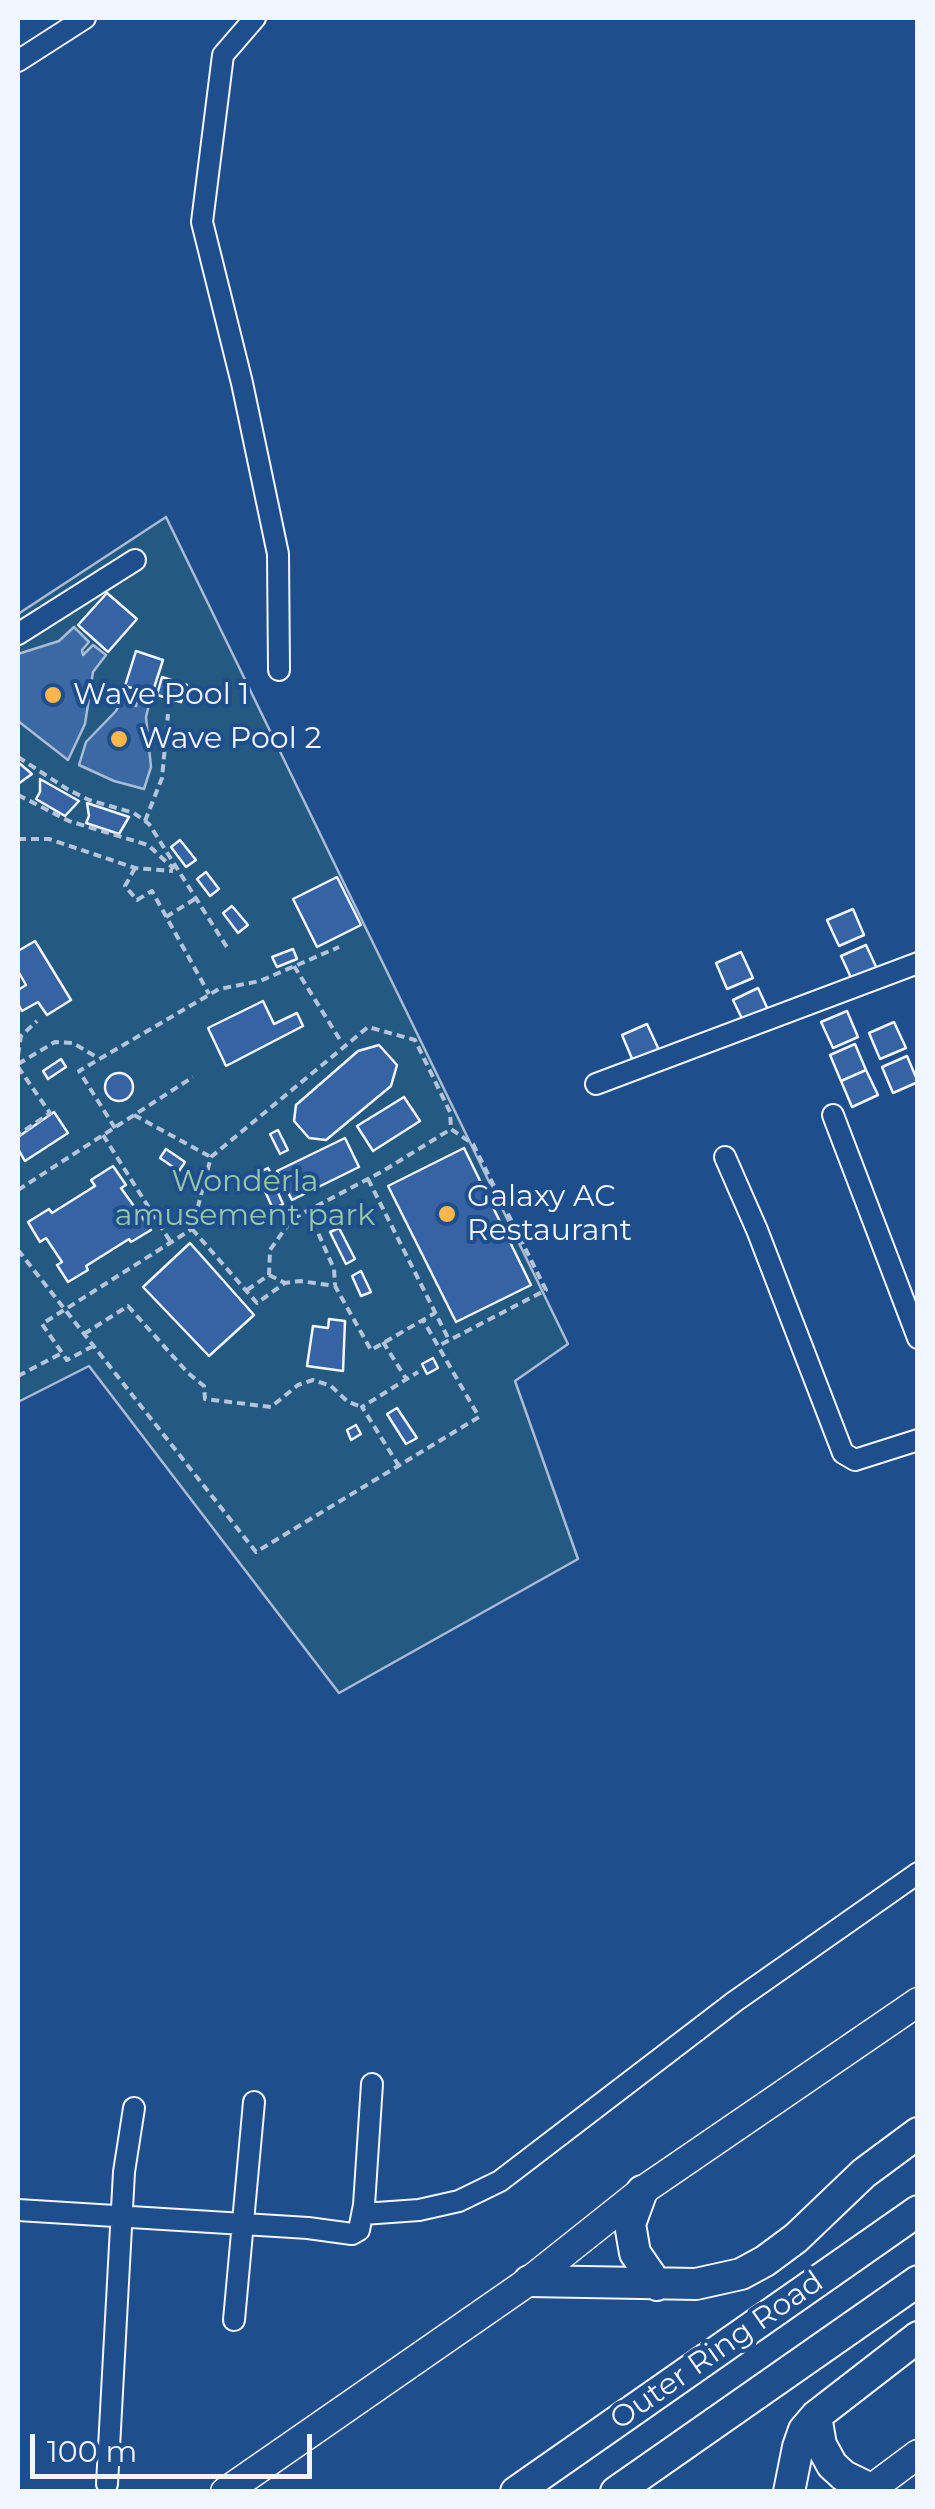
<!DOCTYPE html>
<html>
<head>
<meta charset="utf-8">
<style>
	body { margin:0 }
	#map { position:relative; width:935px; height:2509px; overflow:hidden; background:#1f4e8c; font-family:Montserrat,sans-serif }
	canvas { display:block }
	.frame { position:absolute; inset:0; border:20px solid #f2f6ff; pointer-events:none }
	.scale { position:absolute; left:30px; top:2434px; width:282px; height:45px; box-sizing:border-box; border:5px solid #f2f6ff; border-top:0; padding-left:12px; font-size:30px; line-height:35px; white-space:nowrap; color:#f2f6ff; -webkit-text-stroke:8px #1f4e8c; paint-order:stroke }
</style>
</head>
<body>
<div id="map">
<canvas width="935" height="2509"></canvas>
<div class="frame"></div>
<div class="scale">100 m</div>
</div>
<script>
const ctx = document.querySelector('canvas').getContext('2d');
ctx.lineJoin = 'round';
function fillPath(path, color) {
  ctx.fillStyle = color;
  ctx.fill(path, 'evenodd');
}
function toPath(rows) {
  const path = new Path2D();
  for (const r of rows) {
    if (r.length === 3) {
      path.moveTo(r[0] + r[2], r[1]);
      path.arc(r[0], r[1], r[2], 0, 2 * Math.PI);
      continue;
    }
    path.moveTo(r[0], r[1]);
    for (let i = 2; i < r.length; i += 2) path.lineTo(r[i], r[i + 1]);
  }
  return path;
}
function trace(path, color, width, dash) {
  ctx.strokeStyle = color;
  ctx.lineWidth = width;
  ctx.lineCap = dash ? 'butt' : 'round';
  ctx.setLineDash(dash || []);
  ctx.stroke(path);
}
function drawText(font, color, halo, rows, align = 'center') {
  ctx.font = font + ' Montserrat,sans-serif';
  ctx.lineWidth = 8;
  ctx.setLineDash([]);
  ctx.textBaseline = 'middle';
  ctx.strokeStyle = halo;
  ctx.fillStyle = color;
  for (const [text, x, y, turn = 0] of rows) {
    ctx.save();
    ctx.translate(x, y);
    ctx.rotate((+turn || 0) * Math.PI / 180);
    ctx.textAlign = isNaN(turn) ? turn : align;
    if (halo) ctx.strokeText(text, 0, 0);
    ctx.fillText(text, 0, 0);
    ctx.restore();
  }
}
const green = toPath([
	[166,517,568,1344,515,1381,578,1559,339,1693,89,1366,18,1402,18,614,166,517]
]);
fillPath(green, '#245a82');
trace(green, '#a8bbd7', 2.5);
const water = toPath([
	[74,627,89,642,82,650,83,655,93,645,106,655,93,672,85,724,68,760,18,721,18,654,59,641,74,627],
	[125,692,136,697,132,705,136,706,138,698,150,701,146,717,151,767,144,789,114,781,79,765,86,742,116,711,125,692]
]);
fillPath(water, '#3b69a3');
trace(water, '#a8bbd7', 2.5);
const building = toPath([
	[107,593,137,619,108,652,78,625,107,593],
	[136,651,163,660,152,694,125,686,136,651],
	[162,677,187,685,181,702,157,695,162,677],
	[18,762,32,774,18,784,18,762],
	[40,779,79,801,65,816,36,799,40,792,40,779],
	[87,803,129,817,119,834,86,823,89,816,87,803],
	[180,840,196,860,186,867,171,847,180,840],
	[206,872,219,889,210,896,197,879,206,872],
	[337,877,361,925,317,947,293,899,337,877],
	[232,906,248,925,238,933,223,913,232,906],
	[853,909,864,935,839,946,827,920,853,909],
	[35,941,71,1000,47,1015,38,1002,22,1011,18,1004,18,990,26,985,18,971,18,951,35,941],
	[866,945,878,971,853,982,841,956,866,945],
	[293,949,297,959,277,967,272,957,293,949],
	[741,952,753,978,727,989,716,963,741,952],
	[758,988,770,1014,745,1025,733,1000,758,988],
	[263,1001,274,1024,297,1013,303,1026,226,1066,208,1028,263,1001],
	[847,1011,858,1037,833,1048,821,1022,847,1011],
	[894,1022,906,1048,880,1059,869,1033,894,1022],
	[647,1024,659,1050,633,1061,622,1035,647,1024],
	[855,1044,866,1070,841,1081,830,1055,855,1044],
	[379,1045,397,1065,391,1086,326,1140,309,1138,294,1121,296,1105,358,1051,379,1045],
	[907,1056,918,1082,893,1093,882,1067,907,1056],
	[61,1059,66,1067,48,1079,43,1071,61,1059],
	[866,1070,878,1095,852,1107,841,1081,866,1070],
	[119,1087,14],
	[404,1097,420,1121,373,1151,357,1126,404,1097],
	[54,1112,68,1133,25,1161,18,1149,18,1137,54,1112],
	[278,1130,288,1150,280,1154,270,1134,278,1130],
	[345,1138,359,1167,292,1200,277,1171,345,1138],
	[464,1148,531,1285,456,1322,388,1186,464,1148],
	[166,1149,185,1162,179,1171,160,1158,166,1149],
	[113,1166,126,1185,121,1188,151,1230,131,1242,129,1239,86,1266,88,1270,68,1282,57,1265,62,1262,46,1238,40,1242,28,1222,49,1209,52,1213,95,1186,91,1180,113,1166],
	[268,1168,273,1177,257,1186,252,1176,268,1168],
	[274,1184,283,1204,273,1209,264,1189,274,1184],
	[339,1228,355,1259,346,1264,330,1232,339,1228],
	[190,1243,254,1315,209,1356,143,1287,190,1243],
	[361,1271,371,1292,361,1296,352,1276,361,1271],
	[329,1319,345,1321,343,1371,307,1366,313,1326,328,1328,329,1319],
	[433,1358,438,1368,427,1374,422,1364,433,1358],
	[397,1408,417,1438,406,1444,387,1414,397,1408],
	[356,1425,361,1434,351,1440,347,1430,356,1425]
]);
fillPath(building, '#3563a3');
trace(building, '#f2f6ff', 2.5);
const minor = toPath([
	[255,18,223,55,202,222,242,383,278,554,279,670],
	[18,61,85,18],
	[18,634,135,560],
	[596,1084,918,963],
	[833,1115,918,1338],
	[725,1157,757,1230,843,1453,855,1460,918,1440],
	[18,2210,308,2228,352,2234,359,2230,364,2205,372,2084],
	[363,2214,419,2210,459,2201,500,2181,734,2002,918,1873],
	[234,2320,254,2102],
	[107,2484,124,2172,134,2108]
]);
const major = toPath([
	[225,2492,529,2281,642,2191,918,2002],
	[867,2492,918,2454]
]);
const highway = toPath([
	[642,2191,630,2224,635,2253,657,2285],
	[529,2281,696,2284,741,2274,765,2261,796,2238,864,2173,918,2133],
	[816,2416,821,2445,832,2465,844,2476,871,2489],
	[516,2492,918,2211],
	[616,2492,918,2281],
	[789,2492,798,2447,804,2430,816,2416,918,2337]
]);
trace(minor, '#f2f6ff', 24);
trace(major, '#f2f6ff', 31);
trace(highway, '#f2f6ff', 34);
trace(toPath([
	[18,757,67,789,89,800,134,813,149,824,228,949],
	[18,795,69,821,148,845,174,869],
	[145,821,162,778,168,714],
	[18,839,49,839,135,868,173,871],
	[135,868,125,886,137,900,152,891,209,994],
	[166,917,195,899],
	[294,966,342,1043],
	[18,1055,21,1036,37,1021],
	[18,1064,55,1042,73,1043,98,1058],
	[18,1067,50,1113,18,1135],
	[134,1115,209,1156],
	[115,1128,79,1071,219,989,260,981,339,947],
	[103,1135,170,1241],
	[368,1179,449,1340],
	[18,1190,193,1077],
	[308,1210,334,1269,335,1285],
	[192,1229,257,1303,285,1283,300,1281,335,1286,371,1350,435,1313],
	[18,1250,256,1552,479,1417,423,1320],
	[269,1275,285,1283],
	[247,1290,269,1275,270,1250,292,1219,383,1171,451,1129,473,1144,546,1290,438,1346],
	[84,1334,128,1306,188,1373,204,1386,205,1399,271,1407,298,1385,313,1380,331,1386,348,1402,362,1407],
	[383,1342,407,1380],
	[93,1346,67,1360,42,1324,192,1229,211,1157,368,1027,415,1040,450,1112,451,1129],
	[18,1376,62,1353],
	[399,1466,362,1407,418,1372]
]), '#b3c4dc', 4, [8, 5]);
trace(minor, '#1f4e8c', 20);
trace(major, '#1f4e8c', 28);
trace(highway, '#1f4e8c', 30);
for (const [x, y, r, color] of [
	[53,695,10,"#ffb74d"],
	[119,739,10,"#ffb74d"],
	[447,1214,10,"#ffb74d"]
]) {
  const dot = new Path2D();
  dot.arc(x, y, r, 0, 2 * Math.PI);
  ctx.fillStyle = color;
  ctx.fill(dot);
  trace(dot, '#1f4e8c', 4);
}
drawText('30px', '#f2f6ff', '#1f4e8c', [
	["Wave Pool 1",73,695],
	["Wave Pool 2",139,739],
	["Galaxy AC",467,1197],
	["Restaurant",467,1231]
], 'left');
drawText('30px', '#97c8a6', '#1f4e8c', [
	["Wonderla",245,1182],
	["amusement park",245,1216]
]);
drawText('30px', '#f2f6ff', '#1f4e8c', [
	["Outer Ring Road",717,2351,-35]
]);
</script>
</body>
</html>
